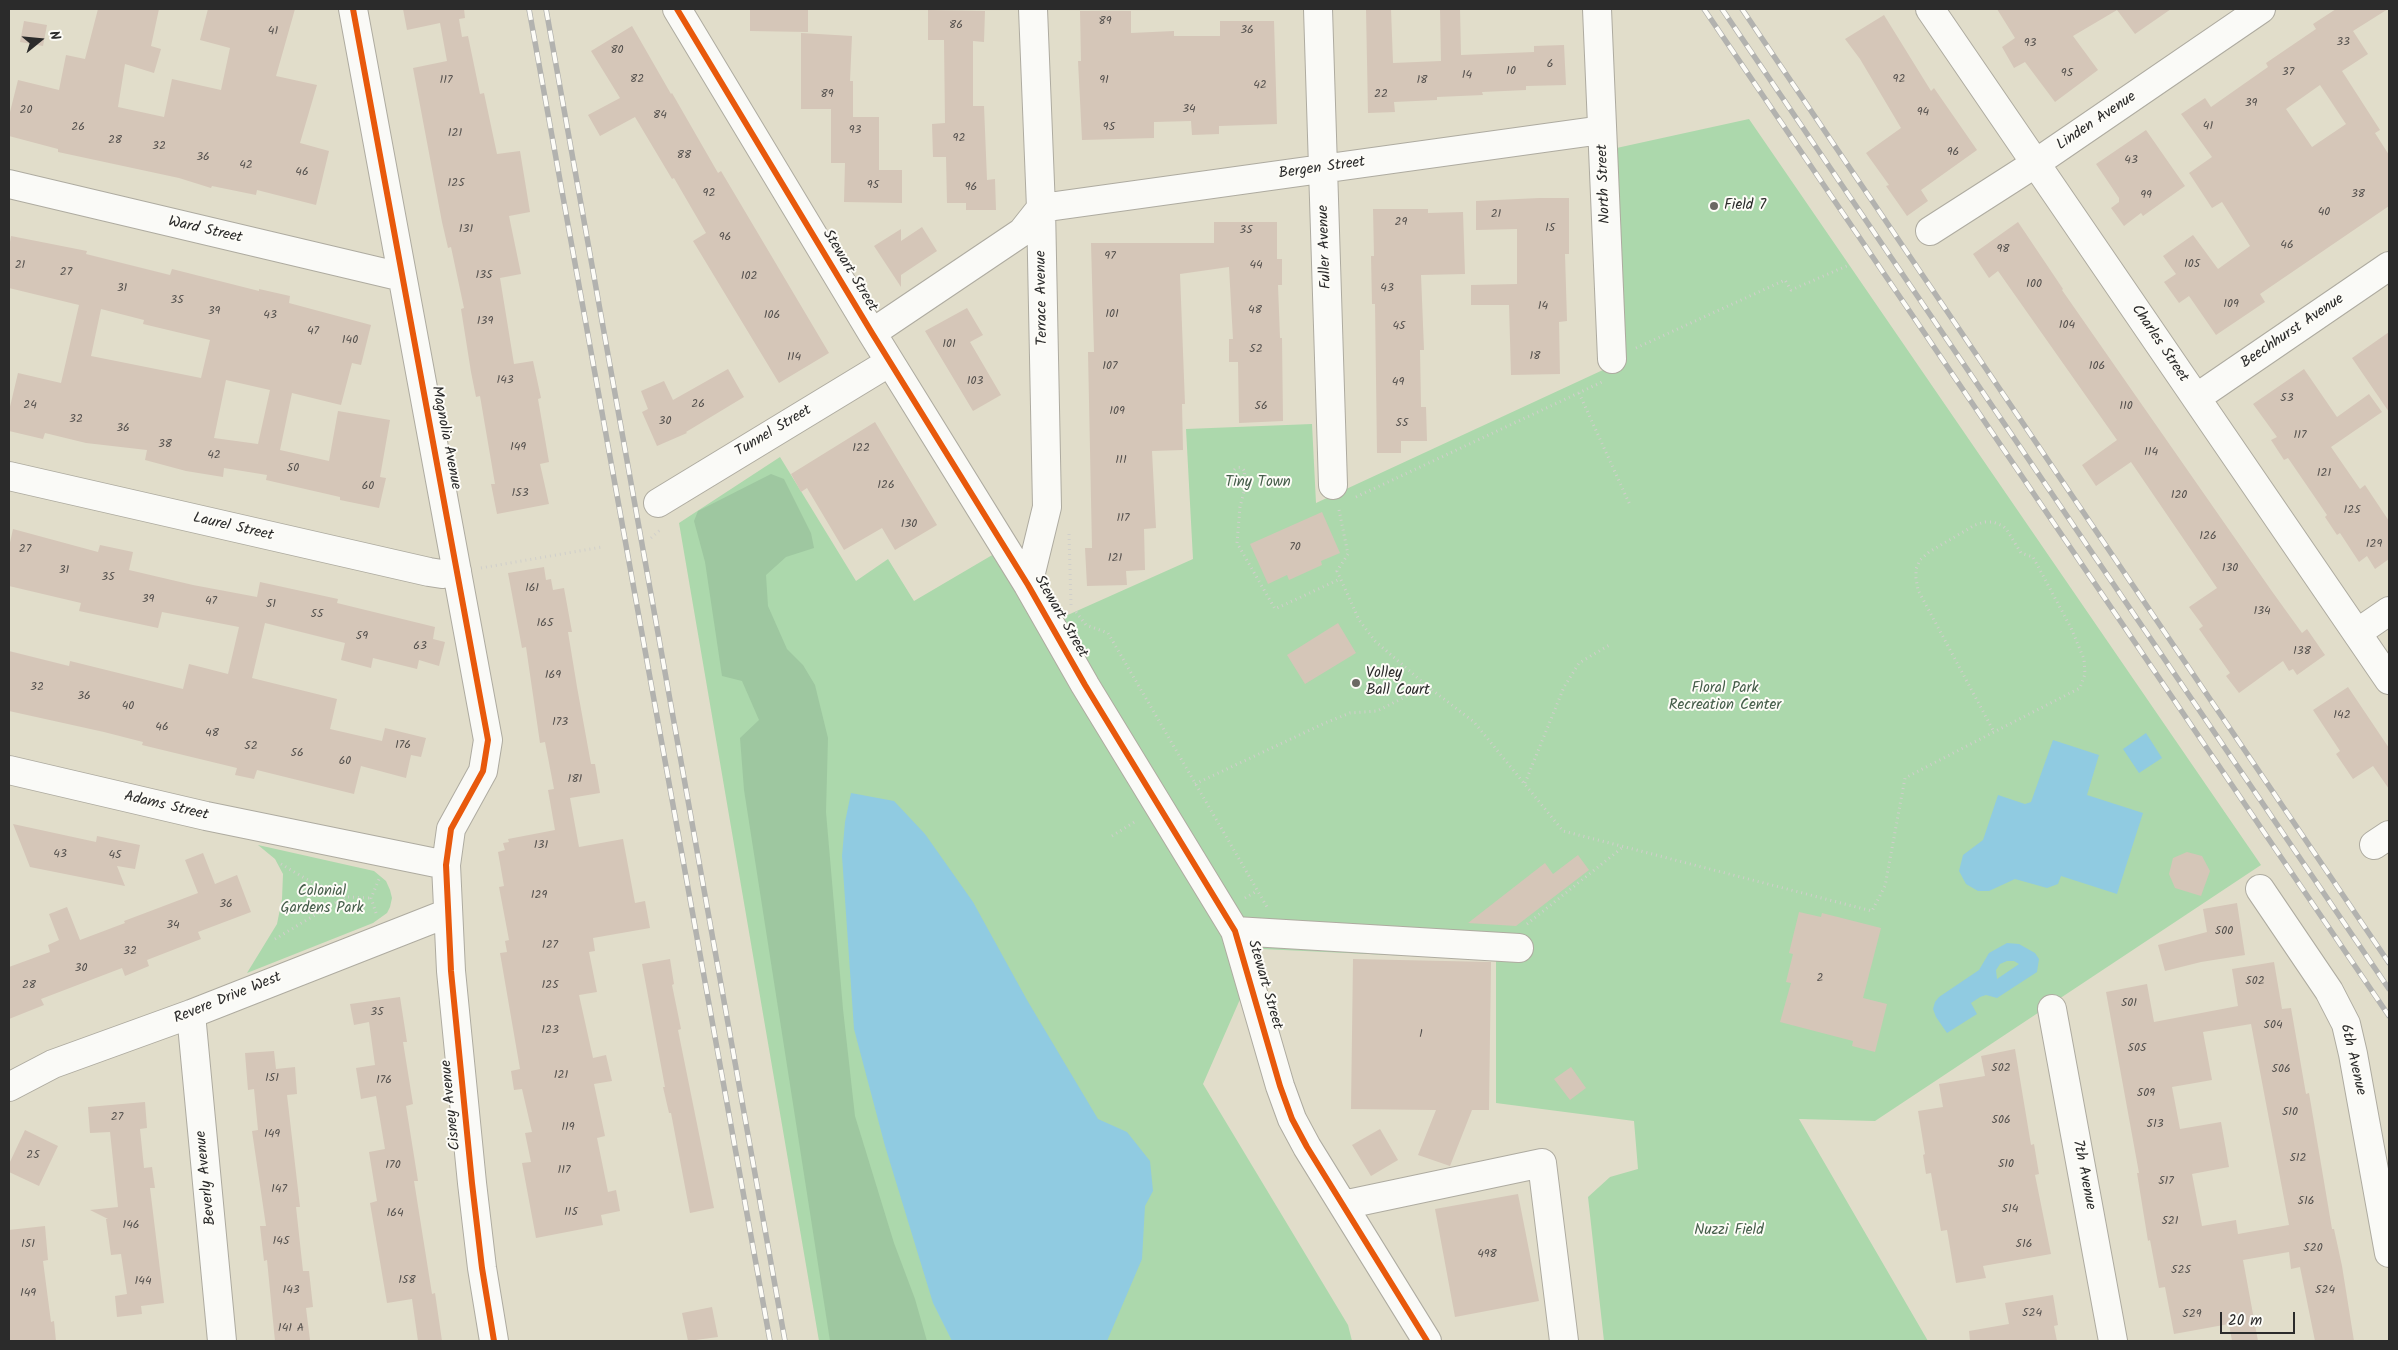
<!DOCTYPE html>
<html>
<head>
<meta charset="utf-8">
<style>
	body { margin:0 }
	#map { position:relative; width:2398px; height:1350px; overflow:hidden; background:#e1ddca; font-family:Kalam,sans-serif }
	canvas { display:block }
	.frame { position:absolute; inset:0; border:10px solid #2b2b2b; pointer-events:none }
	.north { position:absolute; left:15px; top:15px; width:50px; height:50px; -webkit-text-stroke:4px #fdfcf7; paint-order:stroke; rotate:73deg; font-size:14px; font-weight:700; line-height:20px; text-align:center; color:#2b2b2b }
	.north::after { content:''; display:block; margin:auto; width:18px; height:22px; background:#2b2b2b; clip-path:polygon(50% 0,100% 100%,50% 72%,0 100%) }
	.scale { position:absolute; left:2220px; top:1312px; width:75px; height:22px; box-sizing:border-box; border:2px solid #2b2b2b; border-top:0; padding-left:6px; font-size:15px; line-height:18px; white-space:nowrap; color:#2b2b2b; -webkit-text-stroke:4px #fdfcf7; paint-order:stroke }
</style>
</head>
<body>
<div id="map">
<canvas width="2398" height="1350"></canvas>
<div class="frame"></div>
<div class="north">N</div>
<div class="scale">20 m</div>
</div>
<script>
const ctx = document.querySelector('canvas').getContext('2d');
ctx.lineJoin = 'round';
function fillPath(path, color) {
  ctx.fillStyle = color;
  ctx.fill(path, 'evenodd');
}
function toPath(rows) {
  const path = new Path2D();
  for (const r of rows) {
    if (r.length === 3) {
      path.moveTo(r[0] + r[2], r[1]);
      path.arc(r[0], r[1], r[2], 0, 2 * Math.PI);
      continue;
    }
    path.moveTo(r[0], r[1]);
    for (let i = 2; i < r.length; i += 2) path.lineTo(r[i], r[i + 1]);
  }
  return path;
}
function trace(path, color, width, dash) {
  ctx.strokeStyle = color;
  ctx.lineWidth = width;
  ctx.lineCap = dash ? 'butt' : 'round';
  ctx.setLineDash(dash || []);
  ctx.stroke(path);
}
function drawText(font, color, halo, rows, align = 'center') {
  ctx.font = font + ' Kalam,sans-serif';
  ctx.lineWidth = 4;
  ctx.setLineDash([]);
  ctx.textBaseline = 'middle';
  ctx.strokeStyle = halo;
  ctx.fillStyle = color;
  for (const [text, x, y, turn = 0] of rows) {
    ctx.save();
    ctx.translate(x, y);
    ctx.rotate((+turn || 0) * Math.PI / 180);
    ctx.textAlign = isNaN(turn) ? turn : align;
    if (halo) ctx.strokeText(text, 0, 0);
    ctx.fillText(text, 0, 0);
    ctx.restore();
  }
}
fillPath(toPath([
	[1749,119,2261,865,1875,1121,1799,1119,1928,1341,1604,1341,1588,1197,1610,1177,1638,1169,1634,1121,1496,1103,1496,960,1262,949,1203,1084,1348,1325,1352,1341,819,1341,679,523,780,457,856,581,888,559,914,601,994,554,1016,593,1061,618,1193,559,1186,429,1312,424,1316,503,1618,363,1612,149],
	[258,845,374,871,386,881,390,890,392,898,390,907,387,913,373,923,247,973,277,924,282,899,283,874,275,859]
]), '#acd8ac');
fillPath(toPath([
	[771,474,784,479,811,533,814,548,786,557,766,575,768,606,787,649,803,665,815,685,828,738,826,812,843,1009,855,1116,894,1243,915,1299,927,1341,830,1341,744,790,740,738,759,720,742,681,722,676,705,562,694,521,698,511]
]), '#9ec7a0');
fillPath(toPath([
	[2146,733,2162,758,2139,773,2123,749],
	[2053,740,2099,755,2087,795,2143,813,2117,894,2061,876,2058,884,2047,888,2015,879,1989,891,1978,891,1966,884,1959,871,1963,855,1983,840,1998,795,2025,804,2031,802],
	[851,793,894,801,925,834,973,902,1027,1000,1098,1119,1127,1132,1150,1161,1153,1191,1145,1206,1142,1259,1107,1341,952,1341,933,1303,885,1146,854,1029,842,856,845,822],
	[2007,943,2019,944,2035,953,2039,959,2037,972,1997,998,1986,995,1980,997,1971,1003,1977,1014,1947,1033,1936,1017,1933,1009,1935,1002,1939,997,1979,970,1989,953],
	[2007,961,2014,961,2019,964,1997,979,1996,970,2000,964]
]), '#90cbe1');
fillPath(toPath([
	[98,9,159,9,151,46,161,49,154,73,125,64,118,107,164,117,172,79,221,90,230,48,200,40,208,9,295,9,276,76,317,85,300,143,329,151,316,205,257,190,256,195,212,186,211,188,179,178,58,152,58,149,9,136,9,116,18,80,59,90,66,55,85,59],
	[403,9,464,9,465,18,459,19,462,37,468,36,480,94,484,93,497,154,520,151,530,212,509,216,521,274,500,278,514,364,533,361,541,398,538,399,549,462,540,464,549,504,497,514,491,484,495,484,480,396,476,397,471,372,461,309,464,308,451,247,448,248,442,222,413,68,447,61,440,23,407,30],
	[750,9,808,9,808,32,750,31],
	[1366,9,1391,9,1393,63,1441,61,1440,9,1460,9,1461,55,1534,52,1534,46,1564,45,1566,85,1526,86,1526,90,1482,92,1483,95,1437,97,1437,100,1394,102,1395,112,1368,113],
	[1997,9,2171,9,2135,34,2117,10,2073,36,2098,70,2055,102,2025,62,2014,68,2002,47,2015,38],
	[2336,9,2388,9,2353,31,2368,54,2342,71,2380,130,2375,133,2389,155,2389,206,2260,294,2265,302,2216,335,2189,296,2179,303,2164,282,2176,274,2163,256,2193,235,2218,269,2250,246,2222,202,2212,208,2189,173,2212,157,2181,114,2205,98,2211,107,2268,67,2266,63,2316,29,2313,24],
	[2320,85,2346,124,2312,147,2286,109],
	[928,10,985,11,984,42,973,41,973,106,984,106,987,180,995,179,996,210,966,210,966,203,947,203,946,157,933,157,932,124,945,123,944,40,928,40],
	[1080,11,1131,11,1131,33,1174,31,1174,36,1220,36,1220,21,1274,21,1277,124,1219,126,1219,134,1192,135,1191,121,1154,122,1154,138,1082,140,1078,61,1081,61],
	[1884,15,1931,91,1934,88,1977,150,1921,190,1928,201,1907,216,1886,186,1889,185,1866,153,1901,128,1860,59,1845,39],
	[24,21,47,25,43,46,20,42],
	[632,26,671,94,672,93,718,173,721,171,829,353,779,383,693,241,706,233,674,178,672,179,635,117,600,136,588,115,620,98,591,51],
	[801,33,852,36,850,81,853,81,853,117,879,117,879,170,902,170,902,203,844,202,845,163,831,163,831,109,801,109],
	[2146,130,2185,186,2143,216,2141,213,2124,226,2111,208,2119,202,2119,198,2096,164],
	[1539,198,1569,198,1569,254,1565,254,1567,321,1559,322,1560,374,1511,375,1509,305,1471,305,1471,285,1517,284,1517,229,1476,230,1476,201],
	[1373,209,1428,209,1428,213,1463,212,1465,274,1421,275,1424,350,1420,350,1421,407,1426,407,1427,441,1401,441,1401,453,1377,453,1375,304,1372,304,1371,256,1374,256],
	[1214,222,1277,222,1277,259,1282,259,1282,285,1278,285,1280,338,1282,338,1283,421,1239,423,1238,362,1229,362,1229,339,1233,339,1229,267,1180,274,1185,404,1182,404,1183,450,1152,451,1156,528,1144,529,1145,570,1126,571,1127,585,1087,586,1085,548,1092,548,1088,352,1094,352,1091,243,1214,243],
	[2018,222,2063,289,2062,290,2271,590,2302,633,2307,629,2325,655,2297,675,2293,669,2289,671,2283,661,2239,693,2226,676,2230,673,2199,629,2203,626,2189,607,2217,588,2131,462,2096,486,2082,465,2117,440,1998,271,1989,278,1973,254],
	[922,227,937,251,901,275,901,287,874,246,901,229,901,241],
	[11,236,87,251,86,254,170,275,172,269,259,291,259,289,290,296,289,303,371,325,361,365,352,363,341,405,292,393,280,450,329,461,338,411,390,420,380,477,386,478,379,508,340,500,340,497,266,480,267,475,224,468,223,477,186,471,145,460,147,450,86,443,45,433,43,439,9,431,9,411,18,373,61,383,79,305,9,288,9,248],
	[101,309,144,320,143,324,210,340,201,378,91,356],
	[226,380,270,390,258,444,214,438],
	[967,308,983,335,970,342,1001,395,973,411,925,331],
	[2389,332,2389,412,2352,358],
	[728,369,744,397,686,432,687,433,657,446,642,412,648,409,641,391,664,381,673,400],
	[2304,369,2337,417,2369,394,2382,412,2331,447,2360,489,2365,485,2389,521,2389,559,2375,569,2367,556,2359,562,2340,533,2337,535,2325,517,2327,515,2288,458,2284,460,2271,440,2277,437,2253,404],
	[875,422,937,525,895,550,882,528,844,550,807,488,801,492,791,474],
	[1322,512,1340,553,1321,561,1322,565,1289,580,1287,575,1268,584,1250,544],
	[13,529,98,552,100,545,133,552,129,570,193,585,257,597,260,582,338,599,337,603,435,627,433,639,445,642,439,666,419,660,417,669,373,658,371,668,341,660,345,643,265,623,252,678,337,699,330,729,382,741,385,728,426,738,421,757,411,755,406,778,361,766,354,794,257,770,254,779,235,775,237,768,142,745,143,742,104,732,9,711,9,651,69,666,70,661,183,689,189,664,228,674,239,627,162,612,158,628,79,611,81,603,9,586,9,547],
	[544,567,546,580,551,579,553,590,564,588,572,632,568,632,577,687,591,764,595,764,600,793,570,798,579,847,623,839,635,903,645,901,650,928,593,938,595,951,589,952,597,992,579,995,593,1058,606,1055,612,1081,594,1084,605,1136,597,1138,608,1192,616,1190,620,1211,601,1215,603,1225,536,1238,522,1163,531,1162,525,1133,532,1132,522,1089,514,1090,511,1071,520,1069,500,953,507,952,505,941,509,940,499,887,504,886,498,852,505,850,503,843,509,842,508,839,555,830,548,790,554,789,545,742,540,743,526,647,522,648,508,573],
	[1338,623,1356,653,1305,684,1287,655],
	[2348,687,2389,748,2389,789,2373,766,2353,779,2336,754,2340,751,2313,710],
	[13,824,96,842,97,836,140,845,135,869,117,866,125,886,30,867],
	[2187,852,2202,856,2210,871,2201,896,2175,888,2169,874,2173,858],
	[203,853,215,884,237,875,251,912,198,932,201,939,147,960,149,966,125,976,122,968,41,999,44,1005,9,1019,9,967,50,952,48,945,59,940,49,914,67,907,80,940,125,923,124,921,198,893,185,860],
	[1578,855,1589,870,1516,926,1468,923,1545,863,1553,874],
	[2237,903,2245,955,2201,962,2165,971,2158,945,2207,932,2203,909],
	[1799,912,1821,917,1822,913,1881,928,1863,998,1887,1004,1875,1052,1852,1046,1853,1041,1780,1022,1791,983,1786,982,1793,954,1789,953],
	[670,959,674,984,672,985,681,1029,678,1030,714,1208,690,1213,671,1113,669,1113,663,1087,665,1087,642,964],
	[1353,959,1491,962,1489,1110,1472,1110,1450,1166,1418,1155,1436,1110,1351,1109],
	[2274,962,2282,1009,2291,1008,2306,1094,2309,1093,2332,1229,2334,1229,2342,1266,2354,1341,2315,1341,2300,1267,2291,1269,2289,1252,2243,1260,2258,1341,2232,1341,2229,1324,2174,1334,2165,1287,2159,1288,2150,1240,2148,1241,2137,1173,2139,1173,2106,992,2147,984,2154,1022,2238,1006,2232,969],
	[2251,1024,2289,1225,2238,1234,2236,1220,2202,1226,2192,1174,2229,1167,2221,1122,2180,1129,2172,1087,2212,1080,2203,1032],
	[400,997,407,1042,403,1042,413,1104,406,1106,418,1181,414,1181,432,1294,435,1293,442,1341,418,1341,412,1299,387,1303,370,1203,377,1201,369,1152,385,1149,376,1096,361,1099,356,1068,375,1065,369,1022,354,1025,350,1004],
	[2015,1049,2031,1145,2034,1144,2039,1174,2035,1175,2051,1254,1983,1266,1986,1278,1956,1283,1947,1230,1941,1231,1931,1173,1926,1174,1923,1155,1925,1154,1918,1111,1943,1107,1939,1084,1985,1076,1981,1056],
	[274,1051,276,1069,295,1067,297,1094,287,1095,300,1207,296,1207,303,1271,309,1271,313,1307,306,1308,310,1340,299,1341,275,1341,267,1260,264,1261,260,1226,266,1226,252,1131,258,1130,254,1089,248,1090,245,1053],
	[1571,1067,1586,1088,1570,1100,1554,1079],
	[145,1102,147,1128,140,1129,144,1168,152,1167,155,1188,150,1188,164,1303,141,1306,142,1314,117,1317,115,1296,127,1294,121,1254,111,1255,106,1219,108,1219,90,1210,118,1207,110,1132,90,1133,88,1107],
	[1380,1129,1398,1160,1371,1176,1352,1145],
	[25,1130,58,1146,39,1186,9,1172,9,1164],
	[1518,1194,1539,1301,1455,1317,1435,1209],
	[45,1226,48,1260,43,1261,51,1322,54,1321,56,1341,9,1341,9,1230],
	[2053,1295,2058,1325,2054,1326,2057,1341,1970,1341,1969,1331,2009,1324,2005,1303],
	[712,1307,718,1337,688,1341,682,1313]
]), '#d5c6b8');
const minor = toPath([
	[353,9,488,740,483,771,451,829,446,865,451,971,472,1183,482,1268,494,1341],
	[677,9,872,333,1028,585,1085,685,1235,931,1280,1086,1292,1119,1307,1147,1427,1341],
	[1318,9,1333,485],
	[1597,9,1612,359],
	[1930,9,2389,680],
	[9,184,402,277],
	[1930,231,2036,163,2261,9],
	[872,333,1022,232,1041,208,1602,130],
	[2196,398,2389,266],
	[9,476,429,572,442,574,457,571],
	[658,503,890,362],
	[1028,585,1047,507,1041,208,1033,9],
	[2357,633,2389,611],
	[9,770,206,816,446,865],
	[2374,845,2389,835],
	[2260,889,2329,991,2346,1024,2353,1054,2389,1253],
	[1235,931,1519,948],
	[2052,1009,2113,1341],
	[191,1014,222,1341],
	[9,1087,53,1064,191,1014,448,913],
	[1343,1205,1542,1163,1564,1341]
]);
trace(minor, '#aeaba0', 30);
trace(toPath([
	[1636,348,1785,280,1791,290,1849,265],
	[1579,393,1630,505],
	[1239,473,5.5],
	[1242,478,1245,488,1240,507,1237,543,1275,609,1340,579],
	[1356,497,1602,382],
	[1339,510,1348,554,1337,571,1359,620,1375,641,1427,686,1474,722,1563,831,1872,911,1885,886,1905,778,1994,732,2080,688,2085,674,2084,659,2071,628,2033,557,2021,553,2007,530,2003,526,1993,522,1985,522,1975,525,1929,552,1920,560,1916,569,1916,578,1918,590,1994,732],
	[1069,534,1071,605],
	[651,538,660,530],
	[481,568,602,547],
	[1076,612,1086,625,1108,633,1267,907],
	[1525,783,1564,687,1579,663,1611,644],
	[1195,784,1325,723,1350,713,1377,711,1427,686],
	[1112,836,1136,821],
	[281,864,306,879,346,897,371,898],
	[1245,898,1257,891],
	[376,913,371,898,380,877],
	[1527,924,1623,847],
	[275,939,345,897]
]), '#d0cfcb', 3, [1, 4]);
trace(minor, '#fafaf7', 28);
const rail = toPath([
	[529,9,770,1341],
	[546,9,785,1341],
	[1704,9,2389,1016],
	[1722,9,2389,989],
	[1742,9,2389,963]
]);
trace(rail, '#b2b2af', 5.5);
trace(rail, '#fdfcf7', 4, [11]);
trace(toPath([
	[353,9,488,740,483,771,451,829,446,865,451,971,472,1183,482,1268,494,1341],
	[677,9,872,333,1028,585,1085,685,1235,931,1280,1086,1292,1119,1307,1147,1427,1341]
]), '#e8590c', 6);
for (const [x, y, r, color] of [
	[1714,206,5,"#6b6963"],
	[1356,683,5,"#6b6963"]
]) {
  const dot = new Path2D();
  dot.arc(x, y, r, 0, 2 * Math.PI);
  ctx.fillStyle = color;
  ctx.fill(dot);
  trace(dot, '#fdfcf7', 2);
}
drawText('12px', '#56524f', null, [
	["89",1105,22],
	["86",956,26],
	["36",1247,31],
	["41",273,32],
	["33",2343,43],
	["93",2030,44],
	["80",617,51],
	["6",1550,65],
	["10",1511,72],
	["37",2288,73],
	["95",2067,74],
	["14",1467,76],
	["82",637,80],
	["92",1899,80],
	["117",446,81],
	["91",1104,81],
	["18",1422,81],
	["42",1260,86],
	["89",827,95],
	["22",1381,95],
	["39",2251,104],
	["34",1189,110],
	["20",26,111],
	["94",1923,113],
	["84",660,116],
	["41",2208,127],
	["26",78,128],
	["95",1109,128],
	["93",855,131],
	["121",455,134],
	["92",959,139],
	["28",115,141],
	["32",159,147],
	["96",1953,153],
	["88",684,156],
	["36",203,158],
	["43",2131,161],
	["42",246,166],
	["46",302,173],
	["125",456,184],
	["95",873,186],
	["96",971,188],
	["92",709,194],
	["38",2358,195],
	["99",2146,196],
	["40",2324,213],
	["21",1496,215],
	["29",1401,223],
	["15",1550,229],
	["131",466,230],
	["35",1246,231],
	["96",725,238],
	["46",2287,246],
	["98",2003,250],
	["97",1110,257],
	["105",2192,265],
	["21",20,266],
	["44",1256,266],
	["27",66,273],
	["135",484,276],
	["102",749,277],
	["100",2034,285],
	["31",122,289],
	["43",1387,289],
	["35",177,301],
	["109",2231,305],
	["14",1543,307],
	["48",1255,311],
	["39",214,312],
	["101",1112,315],
	["43",270,316],
	["106",772,316],
	["139",485,322],
	["104",2067,326],
	["45",1399,327],
	["47",313,332],
	["140",350,341],
	["101",949,345],
	["52",1256,350],
	["18",1535,357],
	["114",794,358],
	["107",1110,367],
	["106",2097,367],
	["143",505,381],
	["103",975,382],
	["49",1398,383],
	["53",2287,399],
	["26",698,405],
	["24",30,406],
	["56",1261,407],
	["110",2126,407],
	["109",1117,412],
	["32",76,420],
	["30",665,422],
	["55",1402,424],
	["36",123,429],
	["117",2300,436],
	["38",165,445],
	["149",518,448],
	["122",861,449],
	["114",2151,453],
	["42",214,456],
	["111",1121,461],
	["50",293,469],
	["121",2324,474],
	["126",886,486],
	["60",368,487],
	["153",520,494],
	["120",2179,496],
	["125",2352,511],
	["117",1123,519],
	["130",909,525],
	["126",2208,537],
	["129",2374,545],
	["70",1295,548],
	["27",25,550],
	["121",1115,559],
	["130",2230,569],
	["31",64,571],
	["35",108,578],
	["161",532,589],
	["39",148,600],
	["47",211,602],
	["51",271,605],
	["134",2262,612],
	["55",317,615],
	["165",545,624],
	["59",362,637],
	["63",420,647],
	["138",2302,652],
	["169",553,676],
	["32",37,688],
	["36",84,697],
	["40",128,707],
	["142",2342,716],
	["173",560,723],
	["46",162,728],
	["48",212,734],
	["176",403,746],
	["52",251,747],
	["56",297,754],
	["60",345,762],
	["181",575,780],
	["131",541,846],
	["43",60,855],
	["45",115,856],
	["129",539,896],
	["36",226,905],
	["34",173,926],
	["500",2224,932],
	["127",550,946],
	["32",130,952],
	["30",81,969],
	["2",1820,979],
	["502",2255,982],
	["28",29,986],
	["125",550,986],
	["501",2129,1004],
	["35",377,1013],
	["504",2273,1026],
	["123",550,1031],
	["1",1421,1035],
	["505",2137,1049],
	["502",2001,1069],
	["506",2281,1070],
	["121",561,1076],
	["151",272,1079],
	["176",384,1081],
	["509",2146,1094],
	["510",2290,1113],
	["27",117,1118],
	["506",2001,1121],
	["513",2155,1125],
	["119",568,1128],
	["149",272,1135],
	["25",33,1156],
	["512",2298,1159],
	["510",2006,1165],
	["170",393,1166],
	["117",564,1171],
	["517",2166,1182],
	["147",279,1190],
	["516",2306,1202],
	["514",2010,1210],
	["115",571,1213],
	["164",395,1214],
	["521",2170,1222],
	["146",131,1226],
	["145",281,1242],
	["151",28,1245],
	["516",2024,1245],
	["520",2313,1249],
	["498",1487,1255],
	["525",2181,1271],
	["158",407,1281],
	["144",143,1282],
	["143",291,1291],
	["524",2325,1291],
	["149",28,1294],
	["524",2032,1314],
	["529",2192,1315],
	["141 A",291,1329]
]);
drawText('15px', '#2b2b2b', '#fdfcf7', [
	["Linden Avenue",2097,122,-34],
	["Bergen Street",1322,169,-8],
	["North Street",1605,184,-92],
	["Ward Street",205,231,13],
	["Fuller Avenue",1326,247,-92],
	["Stewart Street",849,271,59],
	["Terrace Avenue",1043,298,-91],
	["Beechhurst Avenue",2293,332,-34],
	["Charles Street",2159,344,56],
	["Tunnel Street",774,432,-31],
	["Magnolia Avenue",445,438,79],
	["Laurel Street",233,528,13],
	["Stewart Street",1060,617,60],
	["Adams Street",166,807,13],
	["Stewart Street",1264,985,74],
	["Revere Drive West",228,999,-22],
	["6th Avenue",2352,1060,77],
	["Cisney Avenue",452,1105,-96],
	["7th Avenue",2083,1175,79],
	["Beverly Avenue",207,1178,-96]
]);
drawText('15px', '#2b2b2b', '#fdfcf7', [
	["Field 7",1724,206],
	["Volley",1366,674],
	["Ball Court",1366,691]
], 'left');
drawText('15px', '#455d4a', '#fdfcf7', [
	["Tiny Town",1258,483],
	["Floral Park",1725,689],
	["Recreation Center",1725,706],
	["Colonial",322,892],
	["Gardens Park",322,909],
	["Nuzzi Field",1729,1231]
]);
</script>
</body>
</html>
